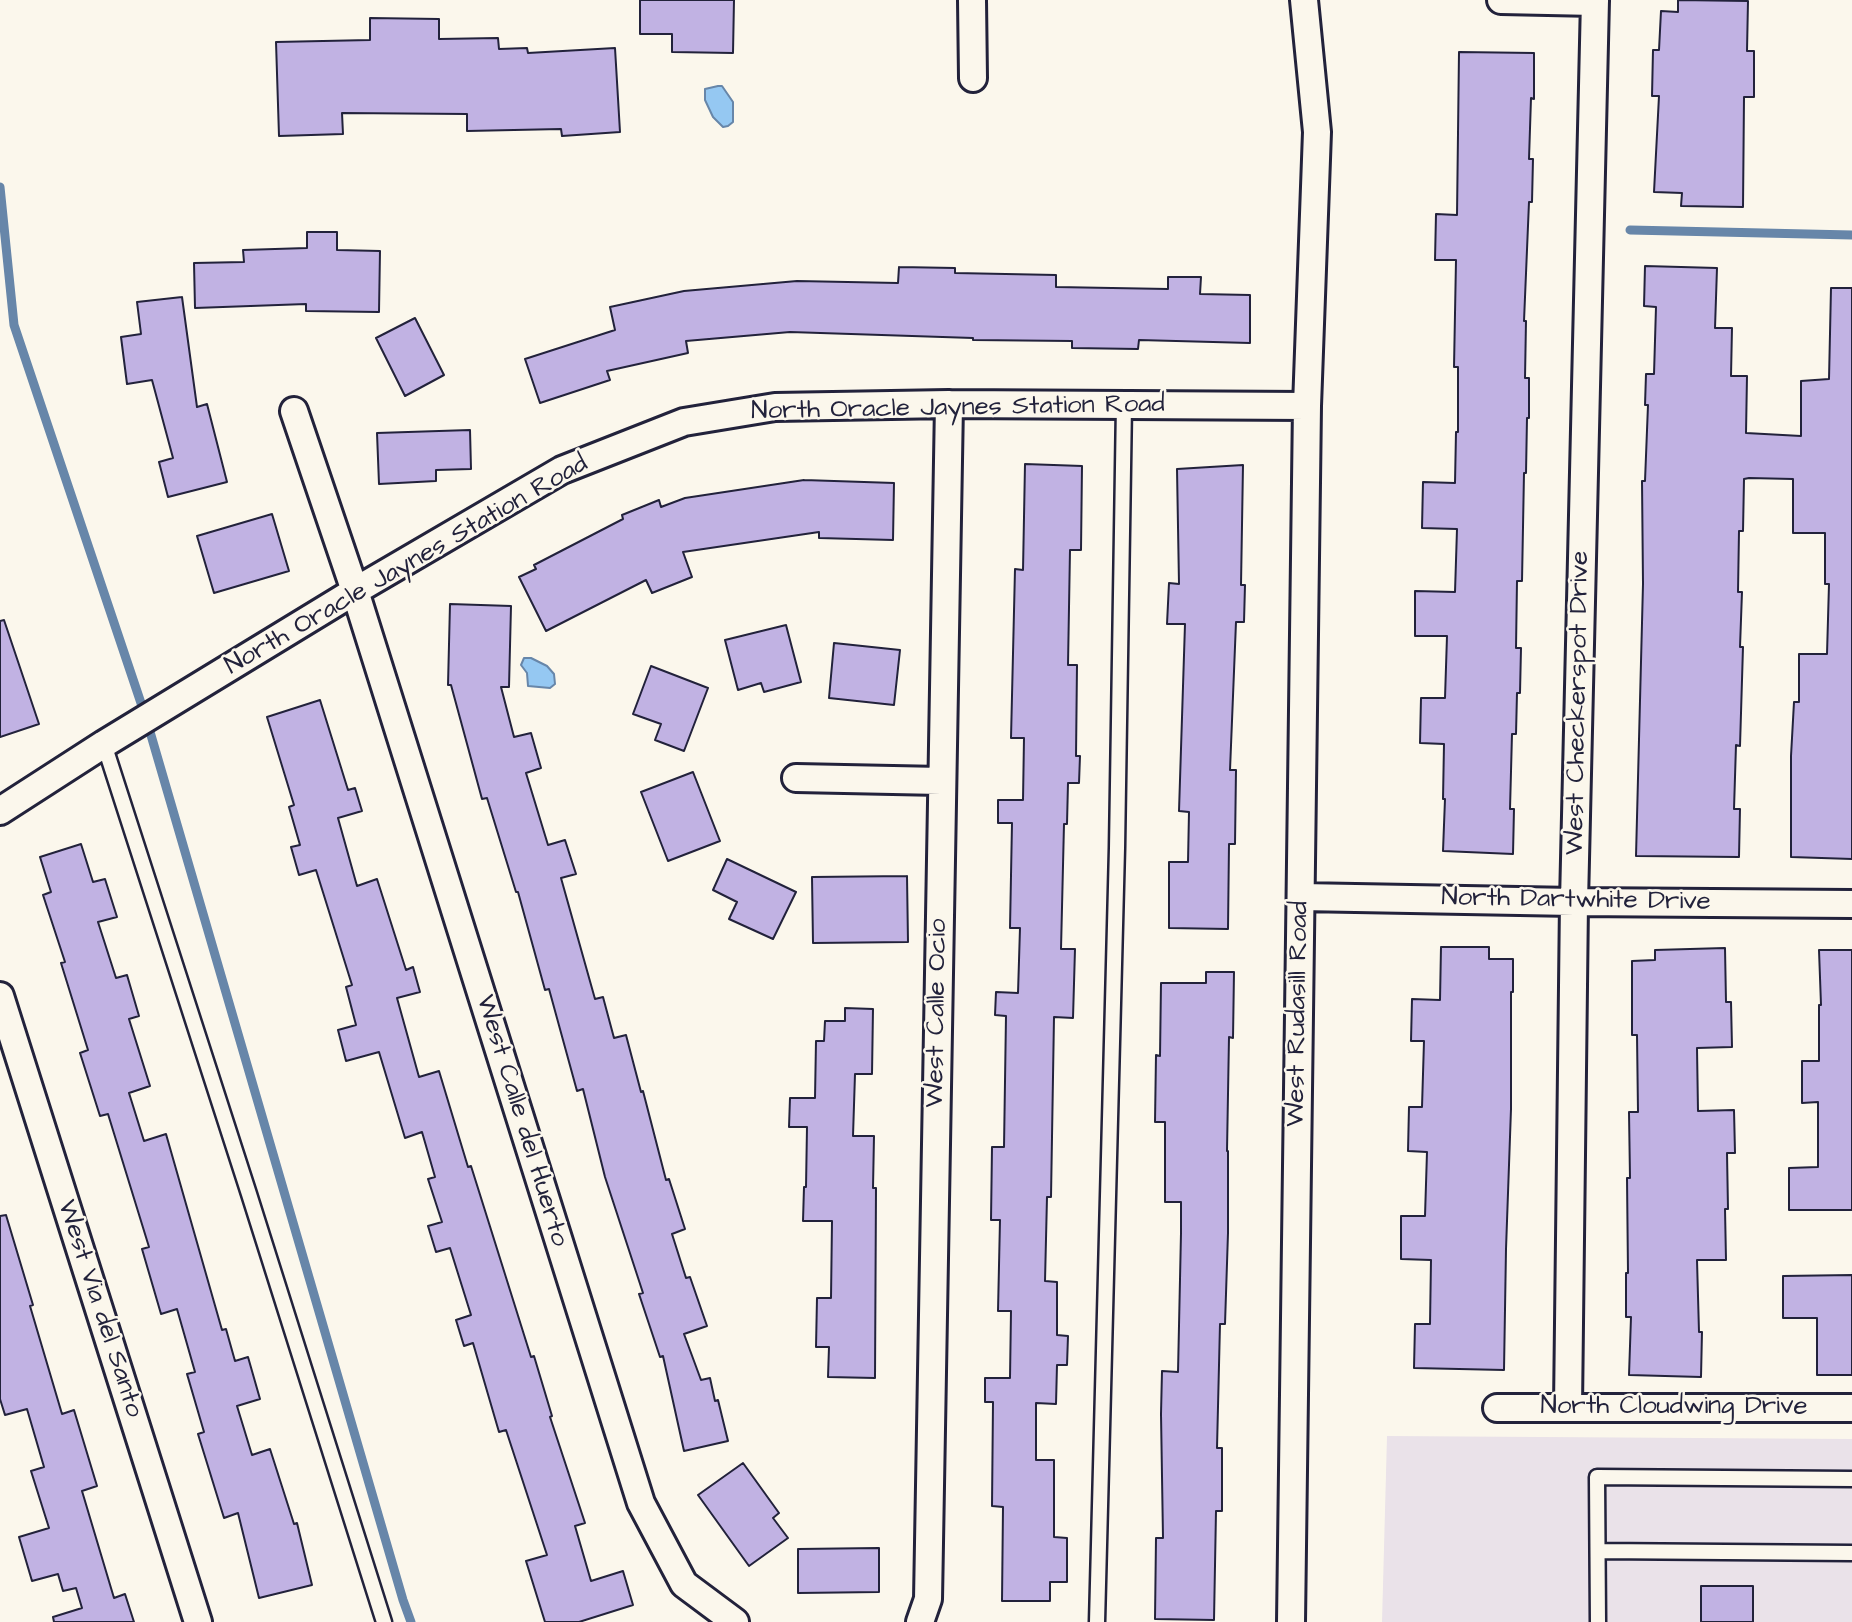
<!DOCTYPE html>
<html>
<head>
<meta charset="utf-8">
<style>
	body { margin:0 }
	canvas { display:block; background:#fbf7ec }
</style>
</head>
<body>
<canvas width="1852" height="1622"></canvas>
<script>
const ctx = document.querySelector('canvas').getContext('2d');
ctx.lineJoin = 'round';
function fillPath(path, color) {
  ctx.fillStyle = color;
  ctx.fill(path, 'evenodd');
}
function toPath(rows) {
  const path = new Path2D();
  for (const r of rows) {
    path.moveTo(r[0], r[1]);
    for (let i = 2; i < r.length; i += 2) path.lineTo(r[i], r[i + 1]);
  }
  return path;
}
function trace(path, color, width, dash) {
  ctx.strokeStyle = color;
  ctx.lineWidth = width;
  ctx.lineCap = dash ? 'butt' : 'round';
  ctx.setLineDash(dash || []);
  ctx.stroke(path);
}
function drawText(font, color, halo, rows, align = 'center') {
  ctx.font = font + ' "Architects Daughter",sans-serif';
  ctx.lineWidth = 5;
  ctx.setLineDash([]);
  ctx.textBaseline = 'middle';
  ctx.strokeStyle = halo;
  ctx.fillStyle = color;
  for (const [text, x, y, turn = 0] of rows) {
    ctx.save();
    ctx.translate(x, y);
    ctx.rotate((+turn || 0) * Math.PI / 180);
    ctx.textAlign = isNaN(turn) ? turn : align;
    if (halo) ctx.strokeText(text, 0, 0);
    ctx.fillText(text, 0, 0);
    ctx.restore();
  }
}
fillPath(toPath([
	[1387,1436,1852,1439,1852,1622,1382,1622]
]), '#eae2e9');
const water = toPath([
	[718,86,722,86,733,102,733,122,728,126,723,127,713,117,705,100,705,89,718,86],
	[524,658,531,658,547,666,554,674,555,684,550,688,528,686,527,673,521,665,524,658]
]);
fillPath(water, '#95c8f2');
trace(water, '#6786a9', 2);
trace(toPath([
	[0,187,14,325,146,718,403,1600,411,1622],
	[1630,230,1852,235]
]), '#6786a9', 9);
const building = toPath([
	[640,0,734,0,733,53,672,52,672,34,640,34,640,0],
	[1678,0,1748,1,1747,51,1754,51,1754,97,1744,97,1743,207,1681,206,1682,193,1654,192,1659,96,1652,96,1653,50,1659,50,1661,11,1678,12,1678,0],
	[370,18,439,19,439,39,498,38,499,49,527,48,528,53,615,48,620,132,562,136,561,129,467,131,467,114,342,113,343,134,279,136,276,42,370,40,370,18],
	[1459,52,1534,53,1534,99,1531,98,1529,159,1533,159,1532,202,1529,202,1524,321,1526,321,1525,378,1529,378,1529,418,1527,418,1526,473,1524,473,1522,581,1517,581,1516,648,1521,648,1520,693,1517,693,1516,734,1512,734,1510,809,1514,809,1513,854,1443,851,1445,799,1443,799,1444,744,1420,743,1421,698,1445,698,1447,636,1415,636,1415,591,1455,592,1457,529,1422,528,1423,482,1455,483,1456,432,1458,432,1458,367,1454,367,1456,260,1435,260,1436,214,1457,215,1459,52],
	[307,232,337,232,337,250,380,251,379,312,306,311,306,304,195,308,194,263,244,262,243,250,307,248,307,232],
	[1645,266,1717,268,1715,328,1732,328,1731,376,1747,376,1746,433,1801,436,1801,381,1829,379,1831,288,1852,288,1852,859,1791,857,1791,756,1794,702,1799,702,1799,654,1827,654,1829,584,1825,584,1825,533,1793,533,1793,479,1749,478,1744,479,1743,531,1739,531,1738,592,1742,592,1740,647,1743,647,1740,746,1736,745,1734,809,1740,809,1739,857,1636,856,1643,584,1642,481,1645,481,1648,405,1645,405,1646,374,1654,374,1656,307,1644,306,1645,266],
	[899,267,955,268,955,273,1056,275,1056,287,1168,289,1168,277,1201,277,1200,294,1250,295,1250,343,1139,340,1138,349,1072,348,1072,341,973,340,973,338,790,332,686,341,688,353,607,371,610,380,540,403,525,359,615,330,610,307,684,291,797,281,898,283,899,267],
	[182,297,197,407,207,404,227,482,168,497,159,462,173,458,152,380,127,384,121,337,141,334,137,302,182,297],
	[415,318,444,375,405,396,376,338,415,318],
	[470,430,471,469,436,470,436,481,379,484,377,433,470,430],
	[1025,464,1082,466,1081,550,1070,550,1068,665,1077,665,1076,756,1080,756,1079,783,1068,783,1067,824,1064,824,1061,949,1075,949,1073,1018,1054,1017,1051,1197,1047,1197,1045,1281,1057,1282,1057,1335,1068,1336,1067,1365,1057,1365,1056,1404,1036,1403,1036,1460,1054,1460,1054,1537,1067,1538,1067,1582,1050,1582,1050,1601,1002,1601,1003,1507,992,1506,993,1402,985,1402,985,1378,1010,1378,1011,1311,998,1311,1000,1220,991,1220,992,1147,1004,1147,1006,1016,995,1015,996,992,1018,993,1020,928,1010,928,1012,823,998,823,998,800,1023,800,1024,738,1011,738,1015,569,1023,570,1025,464],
	[1243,465,1241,585,1245,585,1244,622,1236,622,1230,770,1236,770,1235,844,1229,844,1228,929,1169,928,1169,862,1188,862,1189,812,1179,811,1185,624,1167,624,1169,583,1179,584,1177,469,1243,465],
	[804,480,894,483,893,540,819,538,819,532,683,552,692,577,652,593,646,580,546,631,519,577,536,569,534,565,623,519,622,515,659,500,661,507,685,498,804,480],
	[272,514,289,571,214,593,197,536,272,514],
	[450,604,511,606,509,687,501,687,514,737,531,733,541,768,526,773,548,845,565,840,576,874,561,878,595,999,603,997,614,1038,626,1035,641,1092,643,1091,666,1180,669,1179,685,1229,672,1234,686,1278,690,1277,707,1326,684,1334,701,1380,710,1378,715,1401,718,1400,728,1441,684,1451,663,1356,660,1357,639,1294,643,1293,605,1177,583,1089,577,1091,549,989,545,990,518,892,516,892,487,798,482,799,451,685,448,685,450,604],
	[4,620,39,724,0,737,0,621,4,620],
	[786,625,801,682,764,692,761,683,738,690,725,640,786,625],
	[834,643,900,650,894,705,829,698,834,643],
	[651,666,708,688,684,751,655,740,661,724,633,714,651,666],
	[320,700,348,790,355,788,362,811,338,818,357,886,377,879,406,970,413,967,420,992,397,998,419,1077,439,1071,468,1167,471,1166,531,1357,534,1356,552,1416,550,1417,585,1523,575,1526,591,1581,623,1571,633,1605,579,1622,545,1622,526,1561,547,1555,506,1430,499,1432,473,1343,464,1346,456,1320,471,1315,450,1248,436,1252,428,1226,442,1222,428,1179,435,1177,422,1132,405,1138,379,1052,346,1061,338,1030,356,1025,346,987,352,985,316,870,299,875,291,847,300,845,289,807,294,805,267,717,320,700],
	[693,772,720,841,668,861,641,792,693,772],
	[81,844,93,882,105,879,117,917,98,922,116,978,127,975,139,1016,129,1019,150,1086,129,1093,144,1141,166,1134,222,1330,226,1329,235,1361,248,1357,260,1399,237,1406,252,1455,270,1449,294,1524,297,1523,312,1585,259,1598,238,1513,224,1518,198,1434,204,1432,187,1374,195,1372,177,1309,161,1314,142,1249,149,1247,108,1114,100,1116,80,1053,88,1050,61,963,65,962,43,895,51,892,40,857,81,844],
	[727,859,796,892,773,939,729,919,737,902,713,890,727,859],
	[907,876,908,942,813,943,812,877,907,876],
	[1441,947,1489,947,1489,959,1513,959,1513,992,1511,992,1511,1109,1506,1249,1504,1370,1414,1368,1415,1324,1430,1324,1431,1260,1401,1259,1401,1216,1425,1216,1427,1152,1408,1151,1409,1107,1422,1107,1424,1041,1411,1041,1412,999,1440,1000,1441,947],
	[1725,948,1726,1002,1731,1002,1732,1047,1697,1048,1698,1111,1734,1110,1735,1153,1727,1153,1728,1209,1725,1209,1726,1260,1697,1260,1699,1332,1702,1332,1701,1377,1629,1375,1631,1317,1626,1317,1626,1273,1628,1273,1627,1178,1630,1178,1629,1112,1638,1112,1637,1035,1632,1035,1632,961,1655,960,1655,950,1725,948],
	[1819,950,1852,950,1852,1210,1789,1210,1789,1168,1818,1167,1818,1102,1802,1103,1802,1061,1819,1061,1819,1005,1821,1005,1819,950],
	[1206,972,1234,972,1233,1038,1229,1037,1227,1151,1228,1151,1228,1233,1225,1324,1220,1324,1217,1448,1222,1448,1222,1511,1216,1511,1214,1620,1155,1619,1156,1538,1163,1538,1161,1414,1162,1371,1178,1372,1181,1233,1181,1202,1165,1202,1165,1122,1155,1122,1156,1055,1160,1056,1161,983,1206,983,1206,972],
	[845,1008,873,1009,872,1074,855,1074,853,1136,874,1136,873,1188,876,1188,875,1378,828,1377,829,1347,816,1347,817,1298,831,1298,832,1221,803,1221,804,1187,806,1187,807,1127,789,1127,790,1098,815,1098,816,1041,824,1041,825,1021,845,1021,845,1008],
	[6,1215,33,1305,30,1306,62,1414,74,1410,97,1486,82,1491,114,1598,125,1594,134,1622,54,1622,53,1617,82,1608,76,1588,63,1591,58,1574,32,1581,19,1537,49,1528,31,1471,44,1467,27,1409,5,1415,0,1399,0,1216,6,1215],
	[1852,1275,1852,1375,1817,1375,1817,1318,1783,1318,1783,1276,1852,1275],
	[743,1463,779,1513,773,1518,788,1538,749,1566,698,1495,743,1463],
	[879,1548,879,1592,798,1593,798,1549,879,1548],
	[1701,1586,1753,1586,1753,1622,1701,1622,1701,1586]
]);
fillPath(building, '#c1b2e3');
trace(building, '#22223b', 2);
const lane = toPath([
	[104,744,249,1194,384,1622],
	[1598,1551,1852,1553],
	[1097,1622,1117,848,1124,404],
	[1598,1622,1597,1477,1852,1479]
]);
const street = toPath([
	[972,0,973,78],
	[1501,0,1595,2],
	[294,411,355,591,641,1503,684,1584,735,1622],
	[796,778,941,781],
	[0,811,104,744,355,591,562,470,684,422,775,407,949,404,1307,406],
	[1301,897,1574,902,1852,904],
	[0,996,198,1622],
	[1568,1407,1574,902,1595,0],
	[1497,1408,1852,1408],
	[920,1622,928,1599,949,404],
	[1291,1622,1307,406,1317,132,1304,0]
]);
trace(lane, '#22223b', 19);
trace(street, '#22223b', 32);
trace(lane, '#fbf7ec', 14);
trace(street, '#fbf7ec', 26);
drawText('26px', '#22223b', '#fbf7ec', [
	["North Oracle Jaynes Station Road",958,409,-1],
	["North Oracle Jaynes Station Road",407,566,-30],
	["West Checkerspot Drive",1579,703,-89],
	["North Dartwhite Drive",1576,901,1],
	["West Calle Ocio",938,1013,-89],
	["West Rudasill Road",1299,1014,-89],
	["West Calle del Huerto",521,1121,73],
	["West Via del Santo",99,1309,72],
	["North Cloudwing Drive",1674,1408]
]);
</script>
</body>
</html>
